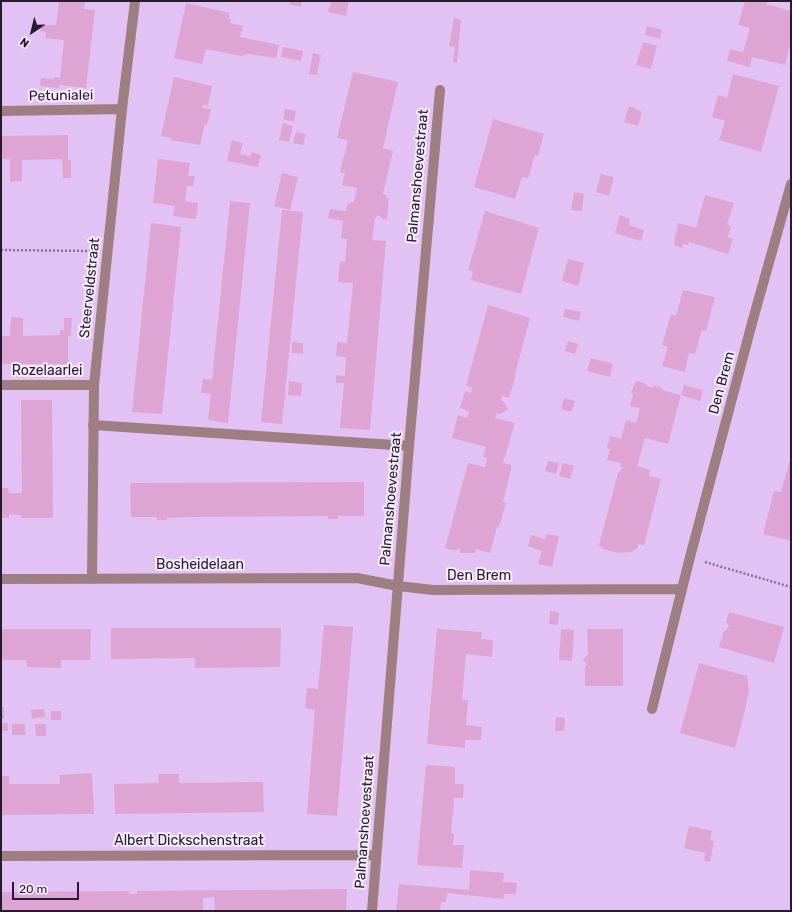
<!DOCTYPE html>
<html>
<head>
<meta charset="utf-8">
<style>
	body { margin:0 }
	#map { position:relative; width:792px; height:912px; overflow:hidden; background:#e2c2f5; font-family:Rubik,sans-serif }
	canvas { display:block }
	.frame { position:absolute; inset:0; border:2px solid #271b2e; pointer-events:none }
	.north { position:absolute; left:12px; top:12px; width:40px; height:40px; -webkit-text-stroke:3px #f6edfc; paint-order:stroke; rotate:215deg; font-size:11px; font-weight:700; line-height:16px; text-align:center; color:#271b2e }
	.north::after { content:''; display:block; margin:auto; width:14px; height:18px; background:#271b2e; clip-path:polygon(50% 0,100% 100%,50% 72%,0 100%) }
	.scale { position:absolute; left:12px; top:882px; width:67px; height:18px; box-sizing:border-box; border:2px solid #271b2e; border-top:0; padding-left:5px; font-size:12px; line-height:14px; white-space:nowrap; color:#271b2e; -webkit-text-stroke:3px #f6edfc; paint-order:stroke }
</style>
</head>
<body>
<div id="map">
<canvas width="792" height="912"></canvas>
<div class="frame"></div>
<div class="north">N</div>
<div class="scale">20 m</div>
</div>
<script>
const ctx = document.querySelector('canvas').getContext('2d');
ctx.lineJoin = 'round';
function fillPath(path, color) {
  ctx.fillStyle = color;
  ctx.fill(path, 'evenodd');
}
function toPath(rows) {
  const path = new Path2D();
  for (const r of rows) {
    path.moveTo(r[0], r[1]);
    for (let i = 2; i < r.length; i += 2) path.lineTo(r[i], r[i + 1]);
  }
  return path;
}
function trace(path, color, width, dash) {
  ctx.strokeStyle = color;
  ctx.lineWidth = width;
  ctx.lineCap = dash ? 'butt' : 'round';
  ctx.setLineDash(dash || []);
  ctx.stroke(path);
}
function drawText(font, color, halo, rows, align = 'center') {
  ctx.font = font + ' Rubik,sans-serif';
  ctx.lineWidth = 4;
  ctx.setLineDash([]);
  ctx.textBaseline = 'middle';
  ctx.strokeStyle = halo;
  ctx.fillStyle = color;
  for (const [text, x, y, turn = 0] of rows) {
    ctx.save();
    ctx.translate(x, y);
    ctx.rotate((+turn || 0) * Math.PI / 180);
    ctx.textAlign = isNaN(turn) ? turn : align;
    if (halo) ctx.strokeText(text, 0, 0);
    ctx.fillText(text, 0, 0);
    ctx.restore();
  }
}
fillPath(toPath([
	[59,1,85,1,84,9,95,10,86,88,59,85,59,88,40,86,41,78,54,79,54,77,60,78,64,40,45,38,46,32,40,31,41,25,56,25],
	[290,1,302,1,301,7,289,4],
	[331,1,349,1,346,16,328,12],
	[745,1,767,1,766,4,791,11,791,41,785,65,752,57,750,67,727,61,730,49,743,52,750,28,738,25],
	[186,3,230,13,228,19,231,19,230,23,243,26,240,37,279,45,276,58,248,54,241,56,206,49,202,64,174,58],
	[454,18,461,20,457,63,453,62,455,47,449,46],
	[647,26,662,30,660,39,645,35],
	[643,42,657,46,651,69,636,65],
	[283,47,303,51,301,61,281,57],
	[313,53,321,55,317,75,309,74],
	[353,72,398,82,383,148,393,151,383,194,386,195,386,198,389,198,387,219,383,219,378,215,375,218,372,240,386,241,370,430,340,428,344,383,336,383,336,375,345,376,346,357,336,356,337,342,347,343,353,283,338,282,340,261,345,262,347,239,341,238,343,221,328,218,330,209,346,211,347,205,351,202,354,202,357,188,342,185,345,173,340,172,348,140,337,138],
	[733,74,779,86,761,152,719,140,725,121,712,117,718,95,727,98],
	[174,77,212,86,208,106,203,104,202,108,211,109,207,125,205,124,200,145,171,140,171,138,161,136],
	[629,106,642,112,638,126,624,122],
	[285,109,296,111,294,122,283,119],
	[493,119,544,134,538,156,535,155,528,178,522,177,515,199,474,187],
	[283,123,293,126,289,142,279,140],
	[296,132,306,134,303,145,293,143],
	[68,135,68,160,71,160,71,178,63,178,62,159,22,160,22,181,10,182,10,159,1,159,1,136],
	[232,140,243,143,240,154,250,156,252,152,261,155,258,167,227,161],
	[158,159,190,163,188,176,195,176,193,186,187,186,185,201,198,203,196,219,173,216,175,206,153,203],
	[282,173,298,177,290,210,274,206],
	[601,174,614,177,609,196,596,192],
	[574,192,584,194,582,211,571,210],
	[705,195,734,203,727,225,731,226,728,237,733,239,728,254,689,242,688,245,683,244,682,248,674,245,675,242,674,242,678,223,696,228],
	[230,201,250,203,228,423,208,420,211,394,201,393,203,379,212,380],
	[282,210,303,212,282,424,261,422],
	[485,211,539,228,521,294,471,280,473,271,468,270],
	[620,215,630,219,629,225,644,230,641,241,615,233],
	[151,223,181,227,162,414,132,412],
	[568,259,584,263,578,286,562,281],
	[683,290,715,297,706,331,702,330,695,354,689,353,685,372,662,366,668,347,662,345,671,314,676,316],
	[488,305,530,318,515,374,516,375,509,398,502,396,501,400,504,402,508,409,500,414,497,413,495,418,515,423,503,463,512,465,503,502,506,503,499,527,497,527,490,553,476,549,475,553,460,553,460,549,457,549,457,551,445,548,468,463,485,467,487,458,483,457,486,447,452,438,458,415,467,418,469,411,460,408,465,391,471,393,472,387,466,386],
	[565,309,581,312,579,321,563,317],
	[11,317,23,318,23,336,60,335,60,330,64,330,64,318,72,318,71,336,68,336,68,364,1,364,1,336,10,336],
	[568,341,578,344,575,354,565,351],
	[292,342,303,343,303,354,292,353],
	[591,358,613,364,610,377,587,371],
	[289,381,302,383,301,396,288,395],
	[637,381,646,384,647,386,653,388,654,386,663,388,662,390,681,395,668,444,645,438,637,466,650,470,649,476,661,479,644,545,638,544,638,548,631,552,618,553,603,549,596,543,599,545,618,473,623,468,620,466,621,463,607,460,610,449,607,448,610,436,621,439,626,420,636,423,640,408,630,406,633,394,631,392,635,383],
	[684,385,703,390,700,401,681,395],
	[564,398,575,401,571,412,561,409],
	[21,400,52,400,53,518,21,518,21,515,9,514,9,518,1,518,1,488,8,488,9,493,22,493],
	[791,457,791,541,763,534,774,491,781,492],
	[548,461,559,463,556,474,545,471],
	[563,463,574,466,570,479,559,476],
	[364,482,364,516,338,516,338,519,328,519,328,516,191,517,167,518,167,520,157,520,157,517,131,517,130,483],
	[547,534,559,536,552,567,538,564,542,551,528,546,531,535,545,539],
	[550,611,559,612,558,625,549,624],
	[729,612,784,627,774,663,719,647,724,631,725,631,729,626,726,622],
	[324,625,353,627,337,816,307,814,315,710,305,708,307,688,318,689],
	[111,628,281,628,280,667,195,668,195,658,111,659],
	[1,629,91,629,90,660,61,660,61,668,27,667,26,660,1,660],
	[437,629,482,632,481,639,493,640,492,657,466,654,462,700,468,700,466,725,482,727,481,740,465,740,465,748,427,744],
	[561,629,574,630,572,661,559,660],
	[587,629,623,629,623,686,585,686,585,666,588,665,583,660,588,654],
	[699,663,747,676,749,690,746,706,735,748,680,733],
	[1,707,4,707,4,719,1,719],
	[44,709,45,717,32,719,31,710],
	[51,711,61,711,61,720,51,720],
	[556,717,565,718,564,731,555,731],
	[1,723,8,723,8,731,1,731],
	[12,724,25,724,25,735,12,735],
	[35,724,46,724,46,736,36,736],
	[426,765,455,767,455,784,464,784,463,798,454,798,451,833,454,834,453,845,464,845,462,868,417,865],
	[92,773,94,814,1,815,1,776,9,776,9,784,60,784,59,775],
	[158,774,179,774,179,783,263,782,264,812,115,814,114,784,159,783],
	[689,826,712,831,710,840,714,841,710,862,704,861,705,853,684,848],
	[470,870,504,873,503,882,517,883,516,894,504,894,504,899,447,893,446,902,441,902,440,911,396,911,399,884,469,890],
	[347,889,346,911,215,911,214,897,203,898,203,911,1,911,1,892,129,891,129,894,137,894,137,891]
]), '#dea5d4');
trace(toPath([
	[1,250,92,251],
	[705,562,791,587]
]), '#867093', 2.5, [2, 2]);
trace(toPath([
	[93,425,409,446]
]), '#9e7e80', 10);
trace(toPath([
	[1,111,122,109],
	[1,385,94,385],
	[1,579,357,578,398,586,433,590,681,589],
	[92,579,94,385,122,109,135,1],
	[652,709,690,557,752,323,791,184],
	[1,856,376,855],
	[372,911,409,446,440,90]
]), '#9e7e80', 10);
drawText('14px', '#271b2e', '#f6edfc', [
	["Petunialei",61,96,-1],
	["Palmanshoevestraat",418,176,-85],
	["Steerveldstraat",90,288,-84],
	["Rozelaarlei",47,371],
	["Den Brem",722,383,-75],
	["Palmanshoevestraat",391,499,-85],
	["Bosheidelaan",200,565],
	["Den Brem",479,576],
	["Palmanshoevestraat",365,822,-86],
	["Albert Dickschenstraat",189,841]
]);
</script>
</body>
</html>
